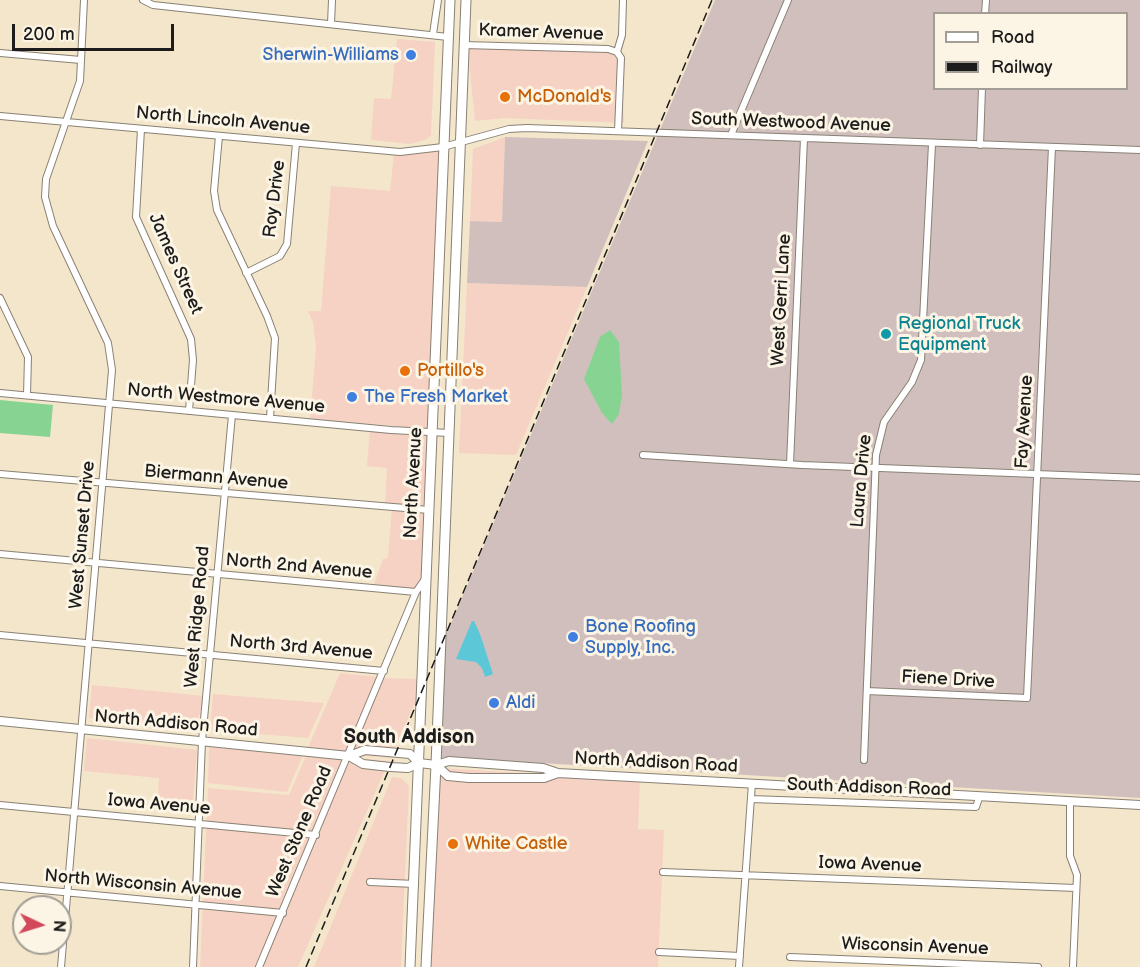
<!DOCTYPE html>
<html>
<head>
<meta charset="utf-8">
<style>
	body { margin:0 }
	#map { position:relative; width:1140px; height:967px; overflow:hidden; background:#f4e6cb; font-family:"Balsamiq Sans",sans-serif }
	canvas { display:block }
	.legend { position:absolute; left:933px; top:12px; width:195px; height:78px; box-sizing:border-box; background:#fcf5e5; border:2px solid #a29e95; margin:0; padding:8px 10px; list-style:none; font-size:18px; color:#1c1c1c }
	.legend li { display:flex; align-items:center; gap:12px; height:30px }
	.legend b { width:30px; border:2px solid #a29e95 }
	.north { position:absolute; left:12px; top:895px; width:60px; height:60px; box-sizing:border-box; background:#fcf5e5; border:2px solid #a29e95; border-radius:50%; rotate:94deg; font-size:16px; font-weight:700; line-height:24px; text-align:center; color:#1c1c1c }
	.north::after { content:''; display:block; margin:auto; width:21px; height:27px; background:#d1495b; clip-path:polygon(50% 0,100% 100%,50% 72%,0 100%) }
	.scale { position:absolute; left:12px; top:24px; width:162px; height:27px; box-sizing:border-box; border:3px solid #1c1c1c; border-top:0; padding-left:8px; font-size:18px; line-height:21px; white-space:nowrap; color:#1c1c1c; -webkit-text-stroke:4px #fcf5e5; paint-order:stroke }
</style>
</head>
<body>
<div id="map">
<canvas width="1140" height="967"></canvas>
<ul class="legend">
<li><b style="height:8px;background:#fff"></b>Road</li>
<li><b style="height:8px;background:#1c1c1c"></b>Railway</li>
</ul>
<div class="north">N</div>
<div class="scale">200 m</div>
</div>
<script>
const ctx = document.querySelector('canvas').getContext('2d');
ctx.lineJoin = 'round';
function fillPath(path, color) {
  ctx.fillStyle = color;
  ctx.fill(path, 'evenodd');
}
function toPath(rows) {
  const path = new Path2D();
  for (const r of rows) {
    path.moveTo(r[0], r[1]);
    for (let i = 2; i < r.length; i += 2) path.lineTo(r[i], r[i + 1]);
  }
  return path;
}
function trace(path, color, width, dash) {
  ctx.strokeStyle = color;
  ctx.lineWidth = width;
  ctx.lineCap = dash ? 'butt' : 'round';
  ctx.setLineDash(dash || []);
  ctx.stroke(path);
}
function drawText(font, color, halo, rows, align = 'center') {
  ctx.font = font + ' "Balsamiq Sans",sans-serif';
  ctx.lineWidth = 6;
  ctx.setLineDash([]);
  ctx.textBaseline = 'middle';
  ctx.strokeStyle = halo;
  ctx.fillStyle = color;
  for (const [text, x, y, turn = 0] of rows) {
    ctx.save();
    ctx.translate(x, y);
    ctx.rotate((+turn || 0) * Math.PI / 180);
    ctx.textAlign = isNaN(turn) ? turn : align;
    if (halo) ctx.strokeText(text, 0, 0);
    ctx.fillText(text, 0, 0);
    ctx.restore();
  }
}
fillPath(toPath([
	[397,39,435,42,431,135,427,139,410,144,371,140,374,98,391,99],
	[467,42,620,47,624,123,505,118,475,121],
	[505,137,502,222,470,221,473,149],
	[440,149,431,429,310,419,316,347,313,322,308,311,321,311,331,186,390,191,394,154],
	[467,283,587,287,516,455,459,453],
	[370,429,431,433,424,576,414,593,372,590,383,559,388,558,392,506,385,505,387,468,367,466],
	[340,673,377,677,348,754,307,750],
	[382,678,422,679,421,688,391,758,350,755],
	[92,685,205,696,195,728,89,718],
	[213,694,237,696,324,703,308,738,210,730],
	[87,738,197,750,192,814,157,810,159,778,84,771],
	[209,746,304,753,287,792,208,783],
	[307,753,389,761,298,967,200,967,208,788,289,795],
	[440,768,640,780,638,829,664,830,658,967,430,967],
	[392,777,401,778,409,786,401,967,314,967]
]), '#f6d2c4');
fillPath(toPath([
	[715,0,1140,0,1140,798,437,757,442,645],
	[934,14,1126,14,1126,88,934,88],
	[505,137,648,141,587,287,467,283,470,221,502,222]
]), '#d1bfbe');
fillPath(toPath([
	[610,330,619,342,622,395,619,414,612,424,602,413,584,379,600,337],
	[0,400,53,405,50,437,0,433]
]), '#87d492');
fillPath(toPath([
	[472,621,474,621,480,634,493,674,485,677,482,668,476,662,456,659]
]), '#5cc7d6');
const minor = toPath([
	[143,0,153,5,448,37],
	[985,14,986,0],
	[331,24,332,0],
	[433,34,438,0],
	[464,45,608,49,617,52],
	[0,53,81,60],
	[0,116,400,152,443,147,509,129,527,128,1140,150],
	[141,129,136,217,191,339,193,360,189,411],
	[618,131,621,58,617,52,622,35,623,0],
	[731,135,788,0],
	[219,136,214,191,217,210,267,316,275,338,270,418],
	[980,145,982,88],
	[246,273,280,256,287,244,296,143],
	[0,298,28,357,27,395],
	[0,393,391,430,449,433],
	[643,455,802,465,1140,478],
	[790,464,804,138],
	[0,474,429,510],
	[0,554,416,592],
	[0,635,384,671],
	[867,691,1027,698,1052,147],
	[864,760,876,455,884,422,912,382,921,360,932,144],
	[751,799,976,807,979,798],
	[1070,804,1070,856,1077,875,1073,967],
	[0,805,316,835],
	[663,872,1076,888],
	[370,882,415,884],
	[0,886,283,913],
	[659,952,740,956],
	[790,957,1038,967],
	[61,967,112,370,108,343,53,226,45,197,46,179,80,81,84,0],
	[193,967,202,741,232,415],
	[259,967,416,592,425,579],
	[739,967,752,783]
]);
const tertiary = toPath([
	[0,721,349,756,363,764,390,767,408,768,419,763,436,765,449,761,543,768,558,773,1140,805],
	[349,756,365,750,410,754,419,763],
	[436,765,448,776,469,778,544,778,558,773]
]);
const primary = toPath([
	[410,967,450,0],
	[426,967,436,765,466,0]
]);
trace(minor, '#888174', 8);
trace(tertiary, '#888174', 10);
trace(primary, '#888174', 11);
trace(minor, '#fff', 6);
trace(tertiary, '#fff', 8);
trace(primary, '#fff', 9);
trace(toPath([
	[306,967,712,0]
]), '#1c1c1c', 1.5, [9, 4.5]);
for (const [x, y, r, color] of [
	[411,55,6,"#3f7fe0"],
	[505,97,6,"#e8710a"],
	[886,334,6,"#0f9aa8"],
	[405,371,6,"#e8710a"],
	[352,397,6,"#3f7fe0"],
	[573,637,6,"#3f7fe0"],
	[494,703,6,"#3f7fe0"],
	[453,844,6,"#e8710a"]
]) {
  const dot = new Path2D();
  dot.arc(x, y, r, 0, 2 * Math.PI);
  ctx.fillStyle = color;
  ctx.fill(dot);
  trace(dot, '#fcf5e5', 2);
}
drawText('18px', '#1c1c1c', '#fcf5e5', [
	["Kramer Avenue",541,33,2],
	["North Lincoln Avenue",223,121,5],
	["South Westwood Avenue",791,123,2],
	["Roy Drive",275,199,-83],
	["James Street",175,264,66],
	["West Gerri Lane",782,300,-87],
	["North Westmore Avenue",226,399,5],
	["Fay Avenue",1025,422,-87],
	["Biermann Avenue",216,478,5],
	["Laura Drive",862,481,-85],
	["North Avenue",414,483,-87],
	["West Sunset Drive",83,535,-85],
	["North 2nd Avenue",299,567,5],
	["West Ridge Road",198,617,-85],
	["North 3rd Avenue",301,648,5],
	["Fiene Drive",948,680,3],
	["North Addison Road",176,724,5],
	["North Addison Road",656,763,3],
	["South Addison Road",869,788,2],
	["Iowa Avenue",159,805,5],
	["West Stone Road",300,832,-67],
	["Iowa Avenue",870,865,2],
	["North Wisconsin Avenue",143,885,5],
	["Wisconsin Avenue",915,947,2]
]);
drawText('18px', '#366cbe', '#fcf5e5', [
	["Sherwin-Williams",399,55,"right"],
	["The Fresh Market",364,397],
	["Bone Roofing",585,627],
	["Supply, Inc.",585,648],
	["Aldi",506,703]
], 'left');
drawText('18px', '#c56008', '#fcf5e5', [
	["McDonald's",517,97],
	["Portillo's",417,371],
	["White Castle",465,844]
], 'left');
drawText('18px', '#0d838f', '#fcf5e5', [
	["Regional Truck",898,324],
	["Equipment",898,345]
], 'left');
drawText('bold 20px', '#1c1c1c', '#fcf5e5', [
	["South Addison",409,738]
]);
</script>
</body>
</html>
